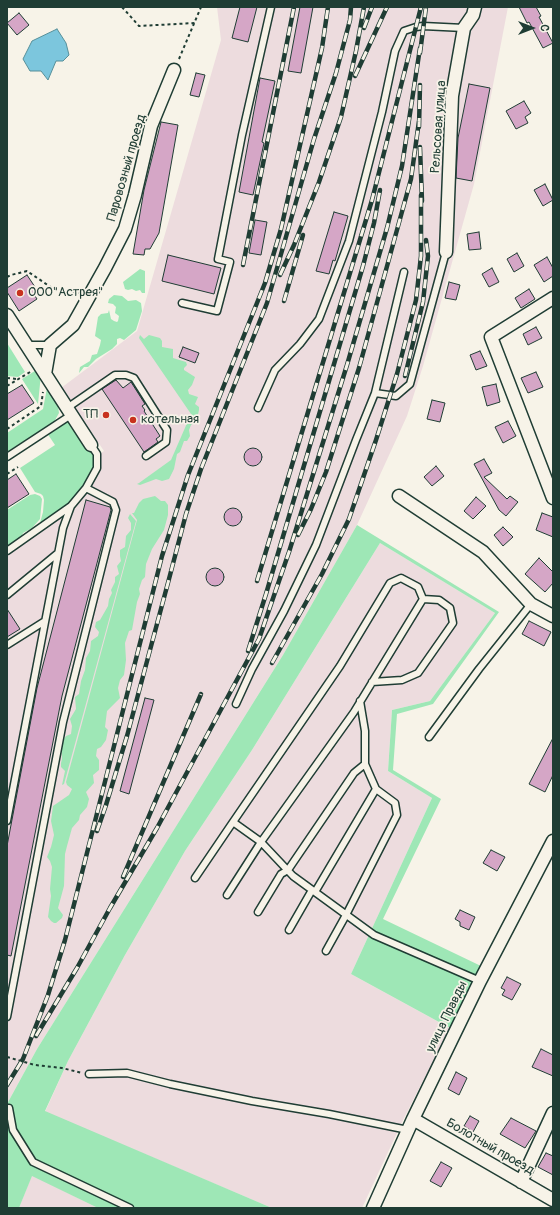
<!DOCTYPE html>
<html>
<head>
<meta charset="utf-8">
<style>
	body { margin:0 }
	#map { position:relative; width:560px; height:1215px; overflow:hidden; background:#f7f3e8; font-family:Pangolin,sans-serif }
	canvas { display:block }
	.frame { position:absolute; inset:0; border:8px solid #1f3d34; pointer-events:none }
	.north { position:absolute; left:512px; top:8px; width:40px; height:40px; -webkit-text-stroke:3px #f7f3e8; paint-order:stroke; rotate:90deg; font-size:11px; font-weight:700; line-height:16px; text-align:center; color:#1f3d34 }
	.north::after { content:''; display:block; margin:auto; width:14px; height:18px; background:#1f3d34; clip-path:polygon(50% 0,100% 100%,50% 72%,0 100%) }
</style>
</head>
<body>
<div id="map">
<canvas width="560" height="1215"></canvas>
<div class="frame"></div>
<div class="north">С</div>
</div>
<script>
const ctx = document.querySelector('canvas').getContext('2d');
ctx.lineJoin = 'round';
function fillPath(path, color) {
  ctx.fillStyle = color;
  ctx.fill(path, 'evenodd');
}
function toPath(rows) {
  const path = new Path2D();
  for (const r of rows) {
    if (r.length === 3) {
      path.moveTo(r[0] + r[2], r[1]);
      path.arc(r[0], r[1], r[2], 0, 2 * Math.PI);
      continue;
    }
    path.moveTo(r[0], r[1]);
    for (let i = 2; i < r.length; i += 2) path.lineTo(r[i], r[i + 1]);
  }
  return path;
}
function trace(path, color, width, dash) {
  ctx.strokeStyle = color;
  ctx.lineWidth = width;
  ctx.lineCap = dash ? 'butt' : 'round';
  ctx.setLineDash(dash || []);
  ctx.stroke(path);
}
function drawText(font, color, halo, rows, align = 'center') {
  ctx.font = font + ' Pangolin,sans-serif';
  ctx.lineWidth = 3.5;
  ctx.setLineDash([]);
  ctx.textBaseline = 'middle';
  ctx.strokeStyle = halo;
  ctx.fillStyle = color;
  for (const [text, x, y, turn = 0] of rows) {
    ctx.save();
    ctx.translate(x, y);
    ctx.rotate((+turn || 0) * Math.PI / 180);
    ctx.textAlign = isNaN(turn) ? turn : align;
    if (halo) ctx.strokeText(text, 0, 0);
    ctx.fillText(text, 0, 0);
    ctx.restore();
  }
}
fillPath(toPath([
	[217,7,508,7,474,184,423,366,407,416,357,525,283,655,37,1049,7,1104,7,548,63,509,92,460,104,451,61,388,137,331,221,40],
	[380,543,495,613,430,701,392,710,388,771,432,798,351,974,450,1028,404,1118,362,1208,272,1208,45,1112,68,1061,125,955,185,851,252,750],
	[32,1175,98,1208,19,1208]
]), '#eddcde');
fillPath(toPath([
	[140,269,145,271,145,293,142,293,140,290,136,291,132,289,128,290,125,289,123,282],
	[114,295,122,296,128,301,136,300,141,303,142,311,136,330,124,340,120,338,117,339,117,344,112,349,96,359,88,367,84,367,79,373,80,367,90,361,92,355,97,354,100,345,101,340,95,336,98,317,101,314,108,313,109,310,111,319,114,321,117,322,118,321,119,316,115,313,116,307,113,304,108,303,109,299],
	[140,335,144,339,149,335,160,338,162,341,162,347,173,349,173,358,186,362,187,365,184,368,184,370,195,377,192,385,188,390,189,394,198,397,195,404,199,407,199,410,197,419,191,425,189,430,190,436,187,441,184,441,180,452,177,454,174,469,169,479,162,481,156,479,140,485,137,484,139,483,171,460,191,414,139,338],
	[7,343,25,372,18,377,7,376],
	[38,369,41,374,38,404,22,379],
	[47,388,58,406,59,413,54,422,7,452,7,433,43,409],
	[69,418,95,457,93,467,83,485,69,503,40,523,43,512,44,500,43,496,41,494,35,492,20,468,55,445,47,433],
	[35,494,40,496,42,499,40,519,32,528,23,533,20,540,13,545,7,545,7,510,30,495],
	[155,496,161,501,165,501,168,505,168,515,164,530,152,549,146,564,145,577,142,580,139,589,140,594,137,602,132,630,129,631,125,643,126,660,124,675,120,680,118,688,120,698,107,711,105,727,108,730,106,740,101,747,97,749,96,756,99,760,99,770,93,775,94,783,86,792,89,799,87,807,80,815,79,820,72,828,67,846,65,854,64,886,58,908,63,915,62,918,56,923,54,923,51,921,48,917,51,896,50,889,52,867,50,861,47,857,51,847,54,835,51,821,53,806,69,795,72,789,67,785,66,782,137,520,132,513,134,513,139,503,143,499],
	[130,514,136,521,64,784,62,785,65,771,61,767,61,763,62,759,61,744,66,736,71,734,72,726,70,719,76,709,75,697,79,694,81,681,85,670,86,658,90,651,91,641,98,636,99,632,95,627,96,622,100,620,108,606,109,599,112,593,111,590,115,582,115,577,119,574,117,566,121,561,120,556,120,550,125,547,126,536,131,530,131,523,128,518],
	[357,525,499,612,433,704,397,714,393,770,441,799,383,919,481,966,471,988,450,1028,351,974,432,798,388,771,392,710,430,701,495,613,380,543,252,750,185,851,125,955,68,1061,45,1111,272,1208,98,1208,32,1176,19,1208,7,1208,7,1104,37,1049,283,655]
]), '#9ee7b6');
const water = toPath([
	[57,29,66,43,69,55,63,61,56,61,48,80,41,71,30,71,23,59,32,41,57,29]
]);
fillPath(water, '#7cc6dd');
trace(water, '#578f99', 1);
const building = toPath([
	[240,7,257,7,248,42,232,38,240,7],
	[300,7,313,7,301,73,288,71,300,7],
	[519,7,536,7,541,16,539,17,553,43,543,48,529,22,527,23,519,7],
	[19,13,29,25,17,35,7,23,19,13],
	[196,73,205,75,199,97,190,95,196,73],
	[260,78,275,81,262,142,264,143,253,195,239,192,260,78],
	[469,84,490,88,472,181,456,178,458,138,469,84],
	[524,101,531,113,525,117,528,123,516,129,506,111,524,101],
	[161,122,178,125,159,233,150,249,145,249,144,255,133,254,144,190,161,122],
	[545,184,553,200,543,206,534,190,545,184],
	[334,212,348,216,335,261,333,260,329,274,316,271,334,212],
	[255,220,267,222,261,255,249,253,255,220],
	[479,232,481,249,469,250,467,234,479,232],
	[517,253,524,266,514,272,507,259,517,253],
	[168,255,221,268,214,294,162,281,168,255],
	[547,257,553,268,553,276,544,282,534,265,547,257],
	[492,268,499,282,489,287,482,274,492,268],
	[27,275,37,290,33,293,37,299,19,311,7,292,7,288,27,275],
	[449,282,460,285,456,300,445,298,449,282],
	[529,289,535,299,521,308,515,298,529,289],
	[536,327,542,338,528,345,523,334,536,327],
	[183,347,199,353,195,363,179,357,183,347],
	[480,351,487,366,476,370,470,355,480,351],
	[536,372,543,387,528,393,521,378,536,372],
	[116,380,123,388,131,382,145,404,142,406,145,410,144,411,160,436,156,439,158,442,144,452,102,389,116,380],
	[496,384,500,402,487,406,482,387,496,384],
	[22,385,34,403,7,420,7,394,22,385],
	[432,400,445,403,440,422,427,419,432,400],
	[508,421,516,436,503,443,495,427,508,421],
	[253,457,9],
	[484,459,492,473,484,477,507,499,510,496,518,502,506,516,499,510,474,464,484,459],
	[436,466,444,476,432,486,424,477,436,466],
	[16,474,29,494,7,508,7,480,16,474],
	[476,497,486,506,473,519,464,511,476,497],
	[86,500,110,507,111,510,62,696,11,956,7,955,7,846,37,688,86,500],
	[233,517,9],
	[542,513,553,517,553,537,536,530,542,513],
	[503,527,513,537,503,546,494,535,503,527],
	[539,558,553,572,553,583,545,592,525,574,539,558],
	[215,577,9],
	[7,609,20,629,7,637,7,609],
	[529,621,551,632,544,646,522,634,529,621],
	[145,698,154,700,129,794,120,791,145,698],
	[553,738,553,775,545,792,529,784,553,738],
	[491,850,505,857,497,871,483,863,491,850],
	[460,910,475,917,469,930,460,926,460,922,455,919,460,910],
	[507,977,521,984,512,1000,502,995,505,990,501,988,507,977],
	[541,1049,553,1055,553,1076,532,1067,541,1049],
	[456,1072,467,1078,459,1095,448,1089,456,1072],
	[470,1116,479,1121,473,1132,464,1126,470,1116],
	[511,1118,536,1131,525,1148,500,1134,511,1118],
	[546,1153,553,1156,553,1175,538,1167,546,1153],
	[441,1162,452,1168,441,1187,430,1181,441,1162]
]);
fillPath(building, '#d5a6c6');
trace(building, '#1f3d34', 1);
const lane = toPath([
	[182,303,217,311,230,262,218,259,242,135,271,7],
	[26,345,50,345],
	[375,393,404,272],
	[67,408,115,375,126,375,134,378,167,430,166,442,146,456],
	[258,408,275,370,300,344,319,319,349,241,382,112,395,51,404,31,416,27,423,26,464,28],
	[7,457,71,415],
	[7,551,71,506],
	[7,595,58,553],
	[7,645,45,621],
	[372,682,402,680,418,673,453,623,450,608,439,600,423,599],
	[236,704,252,669,284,611,316,545,356,440,375,393,396,396,410,384,446,252],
	[429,737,479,669,531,604],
	[7,821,63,528,71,506,86,488,97,468,97,454,91,445],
	[195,878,233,822],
	[315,892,376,789,365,764],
	[227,895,261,842,354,712,423,599,418,587,401,578,390,583,340,666,233,822,261,842,293,876,374,935,480,981],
	[258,912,281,874,288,870,354,773,365,764,365,731,360,701],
	[289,930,312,890],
	[326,951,346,915,397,815,395,803,376,789],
	[7,1017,63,722,116,510,113,502,86,488],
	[89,1074,127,1073,170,1084,252,1101,329,1114,408,1130],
	[9,1108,13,1130,33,1162,130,1208]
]);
const street = toPath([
	[446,252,452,96,464,28,473,15,475,7],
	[553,298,491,337,553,498],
	[7,315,91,445],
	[45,374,50,345,73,325,105,268,125,229,135,195,151,126,174,70],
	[399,496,483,552,531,604,553,616],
	[413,1119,553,1200],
	[521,1182,553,1113],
	[373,1208,413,1119,480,981,553,841]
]);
trace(lane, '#1f3d34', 9);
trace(street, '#1f3d34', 15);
trace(toPath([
	[122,7,139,26,195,23],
	[179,59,201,7],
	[7,277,11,275,27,271,55,290,79,293],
	[7,378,17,379],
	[7,386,30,372],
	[7,429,41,406,43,392],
	[7,474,18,467],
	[7,1057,35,1065,62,1068,82,1073]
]), '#1f3d34', 2, [3, 3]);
trace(lane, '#f7f3e8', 6);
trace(street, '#f7f3e8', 12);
const rail = toPath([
	[364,28,372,7],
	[420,53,426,7],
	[355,76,387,7],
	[419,127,420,85],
	[420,147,422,201],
	[243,265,294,7],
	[280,275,294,245,319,182,341,117,356,51,364,7],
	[284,301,303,235],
	[405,376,423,302,428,256,426,240],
	[298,535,311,509,326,472,359,368,411,179,419,121],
	[257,581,372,200,421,7],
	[248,651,266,594,363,266,374,223,380,190],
	[272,663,322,574,349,519,376,440,397,374,416,300,421,256,421,195],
	[97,831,106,805,127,736,169,579,186,514,201,469,267,303,314,139,336,73,350,20,351,7],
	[123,877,201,694],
	[36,1036,77,968,110,908,157,828,259,639,289,552,347,365,387,228,402,166,420,48],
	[7,1085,23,1059,48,995,65,940,162,556,188,475,265,283,281,229,322,48,328,7]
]);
trace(rail, '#1f3d34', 4.5);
trace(rail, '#f7f3e8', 3, [9]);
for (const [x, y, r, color] of [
	[20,293,4,"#c8321e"],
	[106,415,4,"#c8321e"],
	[133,420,4,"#c8321e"]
]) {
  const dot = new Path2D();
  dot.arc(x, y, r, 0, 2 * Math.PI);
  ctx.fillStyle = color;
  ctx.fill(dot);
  trace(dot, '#f7f3e8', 1.5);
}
drawText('13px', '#1f3d34', '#f7f3e8', [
	["Рельсовая улица",439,127,-86],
	["Паровозный проезд",127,168,-74],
	["улица Правды",447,1017,-64],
	["Болотный проезд",490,1147,30]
]);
drawText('13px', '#1f3d34', '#f7f3e8', [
	["ООО\"Астрея\"",28,293],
	["ТП",98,415,"right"],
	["котельная",141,420]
], 'left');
</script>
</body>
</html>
